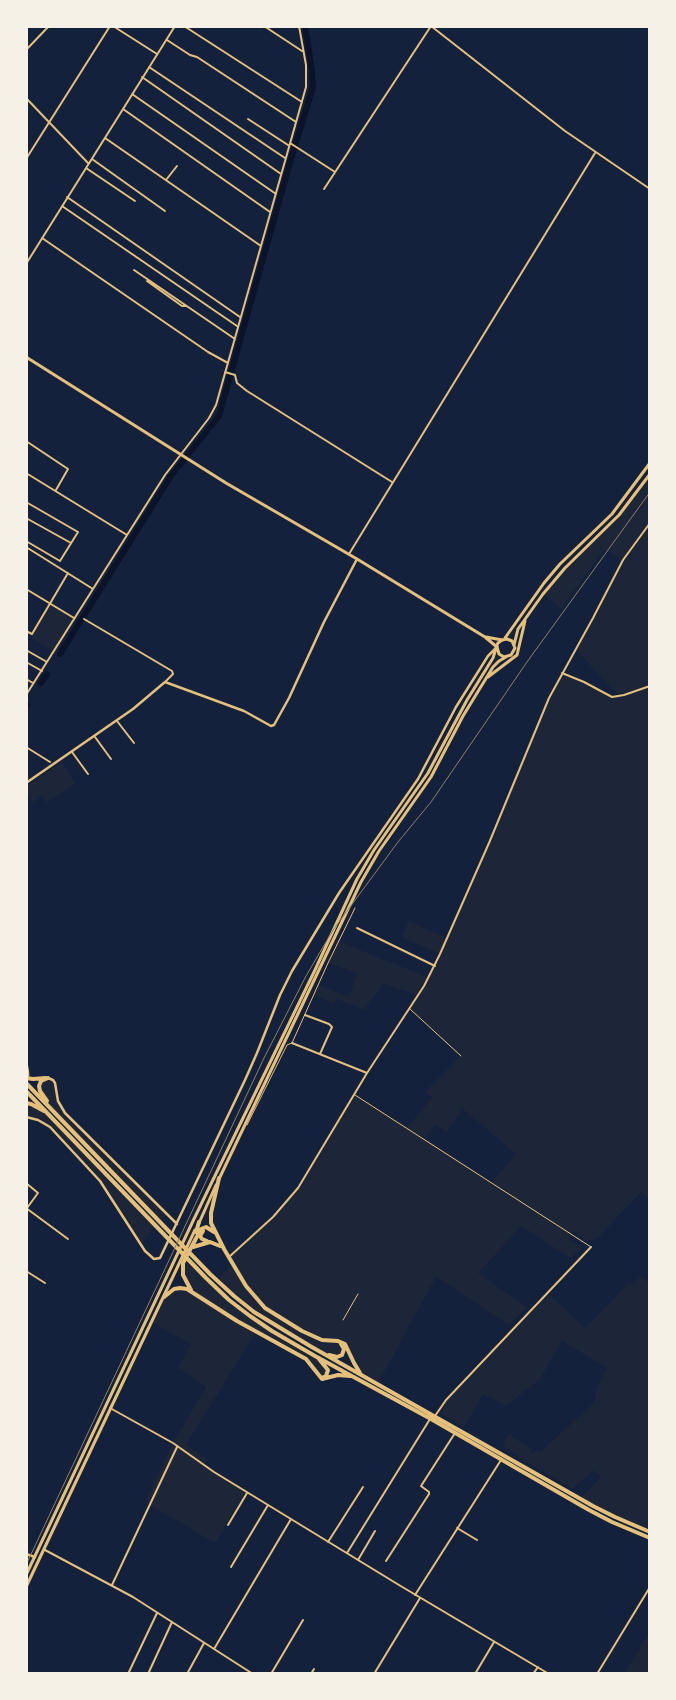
<!DOCTYPE html>
<html>
<head>
<meta charset="utf-8">
<style>
	body { margin:0 }
	#map { position:relative; width:676px; height:1700px; overflow:hidden; background:#14213d; font-family:Signika,sans-serif }
	canvas { display:block }
	.frame { position:absolute; inset:0; border:28px solid #f6f1e7; pointer-events:none }
</style>
</head>
<body>
<div id="map">
<canvas width="676" height="1700"></canvas>
<div class="frame"></div>
</div>
<script>
const ctx = document.querySelector('canvas').getContext('2d');
ctx.lineJoin = 'round';
function fillPath(path, color) {
  ctx.fillStyle = color;
  ctx.fill(path, 'evenodd');
}
function toPath(rows) {
  const path = new Path2D();
  for (const r of rows) {
    path.moveTo(r[0], r[1]);
    for (let i = 2; i < r.length; i += 2) path.lineTo(r[i], r[i + 1]);
  }
  return path;
}
function trace(path, color, width, dash) {
  ctx.strokeStyle = color;
  ctx.lineWidth = width;
  ctx.lineCap = dash ? 'butt' : 'round';
  ctx.setLineDash(dash || []);
  ctx.stroke(path);
}
fillPath(toPath([
	[650,474,650,1200,641,1192,597,1239,587,1241,573,1231,568,1238,582,1247,571,1259,522,1226,478,1273,527,1307,509,1325,436,1277,378,1383,361,1374,348,1348,337,1357,318,1351,254,1312,217,1281,231,1265,227,1259,241,1248,292,1196,354,1094,407,1128,432,1097,425,1092,461,1056,409,1008,424,986,439,953,402,937,409,921,447,938,489,843,549,698,562,673,584,682,609,696,620,696,596,672,576,649,622,559,604,550,561,609,543,594,553,582,610,524],
	[463,1109,516,1154,492,1182,425,1138,435,1124,446,1132],
	[50,603,74,618,54,652,30,637],
	[62,761,75,784,46,803,43,795,32,803,26,791,26,787],
	[338,941,427,977,416,995,382,983,380,988,364,1010,337,999,334,1004,314,995,319,985,349,997,357,974,328,963],
	[48,1078,54,1082,62,1110,167,1215,159,1221,52,1109,40,1091,39,1085],
	[26,1091,155,1225,141,1245,104,1187,47,1124,26,1117],
	[187,1258,206,1278,250,1316,315,1356,328,1370,323,1378,311,1363,256,1332,186,1445,207,1459,204,1464,246,1491,215,1543,145,1502,173,1443,206,1387,178,1368,191,1345,152,1322,164,1297,180,1288,199,1295,189,1283,185,1276,184,1268],
	[641,1276,650,1284,650,1527,647,1531,580,1499,601,1477,594,1470,572,1489,528,1463,503,1446,507,1436,512,1434,512,1437,532,1449,530,1452,533,1453,535,1450,540,1452,594,1403,597,1387,607,1368,562,1341,540,1379,506,1406,483,1394,464,1427,440,1413,447,1401,549,1294,585,1328,629,1283,631,1285],
	[650,1632,650,1674,624,1674]
]), '#1d2539');
trace(toPath([
	[60,654,171,476,219,416,291,159,313,87,312,70,305,26],
	[41,683,47,674],
	[26,706,27,705]
]), '#0b132b', 6);
trace(toPath([
	[410,1009,461,1056],
	[355,1095,591,1247],
	[247,1125,287,1045,292,1043,328,963,355,908],
	[343,1320,358,1294]
]), '#e5c07b', 1);
trace(toPath([
	[113,26,157,54],
	[184,26,302,102],
	[264,26,302,51],
	[431,26,565,131,650,189],
	[167,40,190,55,197,57,296,122],
	[26,50,49,26],
	[149,67,285,158],
	[142,77,281,174],
	[132,94,276,194],
	[26,98,88,163],
	[123,109,270,212],
	[248,119,288,145],
	[105,138,261,246],
	[290,143,335,172],
	[26,159,110,26],
	[92,159,165,211],
	[86,168,135,201],
	[166,180,177,166],
	[324,189,431,26],
	[67,197,240,317],
	[62,206,237,326],
	[42,238,208,352,228,363],
	[26,264,175,26],
	[134,270,235,339],
	[147,281,182,306,186,306],
	[225,372,235,375,237,383,247,391,392,482],
	[26,441,68,469,56,490],
	[26,473,127,535],
	[26,502,78,532,60,561,26,541],
	[26,518,71,543],
	[26,547,93,589],
	[349,554,595,153],
	[26,589,74,618],
	[84,619,172,671,173,674,166,681],
	[26,631,32,634,68,573],
	[26,650,47,662],
	[26,662,42,671],
	[562,673,584,682,612,697,624,695,650,686],
	[26,679,33,683],
	[26,695,165,475,209,418,216,405,306,87,306,65,299,26],
	[117,721,134,743],
	[95,737,111,759],
	[26,747,50,762],
	[72,752,88,774],
	[357,928,435,966],
	[305,1015,329,1024,332,1027,320,1054],
	[292,1043,367,1073],
	[26,1183,38,1193,27,1208],
	[26,1208,68,1239],
	[229,1257,273,1217,298,1188,367,1073,424,986,440,954,489,843,549,698,593,618,623,560,650,523],
	[26,1271,45,1283],
	[110,1408,173,1443,214,1472,399,1585,549,1674],
	[435,1416,446,1400,591,1247],
	[228,1525,247,1493],
	[457,1528,477,1540],
	[328,1542,363,1487],
	[45,1550,133,1597,253,1674],
	[347,1553,430,1419],
	[358,1560,375,1531],
	[386,1561,429,1494,429,1492,421,1486,455,1433],
	[231,1567,268,1505],
	[112,1585,177,1447],
	[415,1595,501,1460],
	[214,1649,291,1519],
	[351,1673,353,1674],
	[128,1674,157,1613],
	[148,1674,172,1622],
	[187,1674,204,1643],
	[271,1674,303,1620],
	[311,1674,314,1669],
	[374,1674,420,1598],
	[475,1674,494,1642],
	[533,1674,538,1667],
	[597,1674,650,1587]
]), '#e5c07b', 2);
trace(toPath([
	[26,783,133,709,165,682,244,711,271,726,274,725,289,698,324,622,357,559],
	[26,1061,28,1072,28,1079],
	[48,1078,53,1080,55,1083,58,1101,65,1113,177,1224],
	[26,1117,38,1120,50,1127,100,1181,145,1251,154,1259,160,1258,245,1080,257,1053,280,995,292,971,339,893,418,779,456,707,488,656,496,648],
	[26,1554,35,1557]
]), '#e5c07b', 2.5);
trace(toPath([
	[26,357,226,483,357,559,485,637,497,647],
	[486,637,502,640]
]), '#e5c07b', 3);
trace(toPath([
	[505,638,544,583,560,564,612,514,650,463],
	[514,645,518,629,543,594,565,568,619,515,650,474],
	[488,677,517,655,525,621],
	[219,1179,361,882,379,851,431,777,463,716,493,667,499,661,506,657],
	[199,1223,216,1185],
	[26,1575,193,1221,315,970,357,879,374,850,428,773,467,700,493,658,497,645,498,643,502,640,507,639,512,641,515,648,511,655,504,657,499,654,497,647],
	[26,1587,195,1230]
]), '#e5c07b', 3);
trace(toPath([
	[26,1078,33,1079,46,1078],
	[26,1083,210,1274,234,1296,254,1312,310,1346,593,1506,615,1517,650,1532],
	[26,1091,206,1278,229,1300,250,1316,272,1331,315,1356,431,1419,589,1510,612,1522,650,1538],
	[47,1101,40,1091,39,1086,41,1081,48,1078],
	[26,1103,31,1104,44,1111],
	[219,1178,211,1213,211,1223,224,1249,246,1286,265,1308,302,1331,322,1340,338,1341,345,1344,354,1363,360,1373],
	[203,1231,200,1236,202,1239,207,1241],
	[196,1232,199,1222],
	[193,1247,210,1242,220,1246],
	[191,1290,183,1275,183,1263,201,1229,206,1227,214,1232],
	[164,1297,174,1289,180,1288,187,1289,237,1321,306,1359,322,1379,338,1375,350,1376],
	[329,1355,337,1357,342,1355,344,1349,340,1342],
	[319,1359,328,1370,326,1376,322,1378]
]), '#e5c07b', 4);
trace(toPath([
	[26,1565,264,1058,306,976,333,930,398,842,431,802,527,662,650,492]
]), '#918062', 1);
</script>
</body>
</html>
